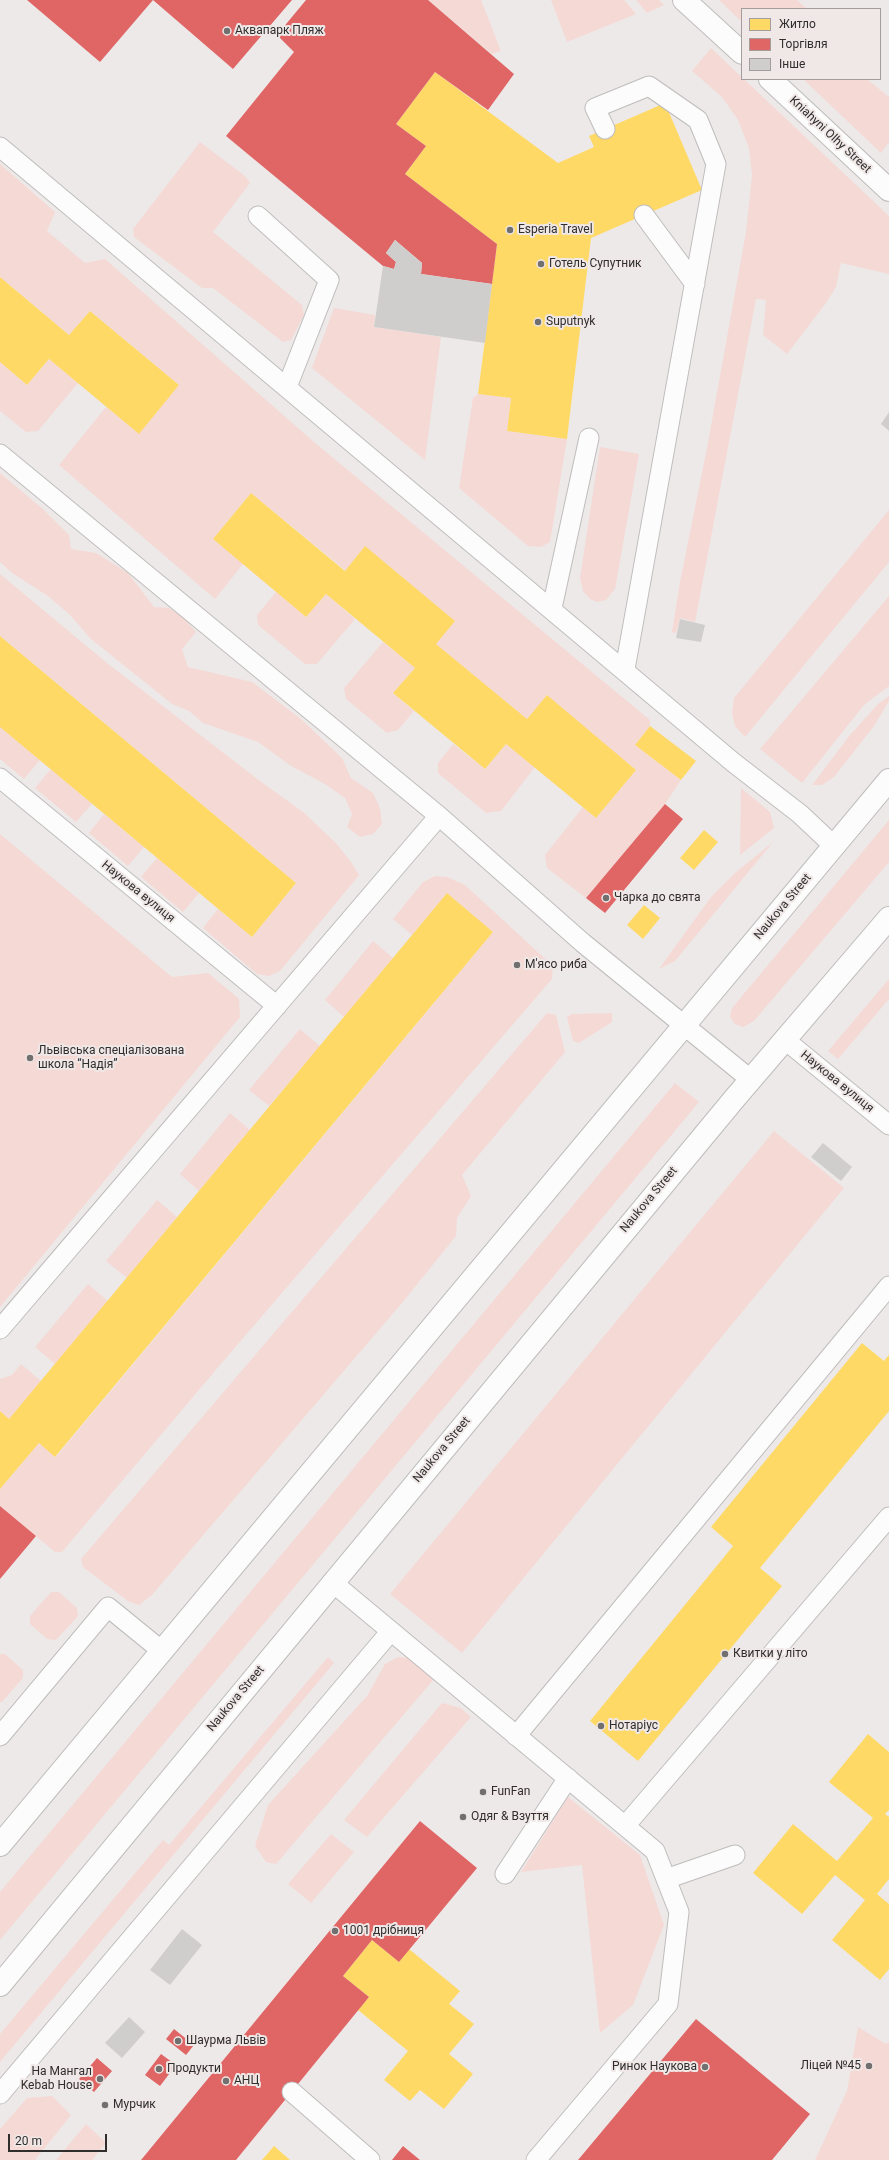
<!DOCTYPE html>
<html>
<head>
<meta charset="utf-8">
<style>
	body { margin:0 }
	#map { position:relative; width:889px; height:2160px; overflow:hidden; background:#ede9e9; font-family:Roboto,sans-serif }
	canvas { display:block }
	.legend { position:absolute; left:741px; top:8px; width:140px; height:72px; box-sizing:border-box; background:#efe8e7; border:1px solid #a39d9d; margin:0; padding:5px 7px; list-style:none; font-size:12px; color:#302d2d }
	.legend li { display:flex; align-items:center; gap:8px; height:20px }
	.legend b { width:20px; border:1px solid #a39d9d }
	.scale { position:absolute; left:8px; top:2134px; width:99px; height:18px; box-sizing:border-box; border:2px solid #302d2d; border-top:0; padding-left:5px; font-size:12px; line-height:14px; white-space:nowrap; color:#302d2d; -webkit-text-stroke:3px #efe8e7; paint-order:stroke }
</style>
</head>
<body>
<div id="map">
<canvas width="889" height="2160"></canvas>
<ul class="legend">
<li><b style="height:11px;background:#ffd966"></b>Житло</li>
<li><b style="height:11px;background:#e06666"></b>Торгівля</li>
<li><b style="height:11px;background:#d0cecd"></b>Інше</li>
</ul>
<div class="scale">20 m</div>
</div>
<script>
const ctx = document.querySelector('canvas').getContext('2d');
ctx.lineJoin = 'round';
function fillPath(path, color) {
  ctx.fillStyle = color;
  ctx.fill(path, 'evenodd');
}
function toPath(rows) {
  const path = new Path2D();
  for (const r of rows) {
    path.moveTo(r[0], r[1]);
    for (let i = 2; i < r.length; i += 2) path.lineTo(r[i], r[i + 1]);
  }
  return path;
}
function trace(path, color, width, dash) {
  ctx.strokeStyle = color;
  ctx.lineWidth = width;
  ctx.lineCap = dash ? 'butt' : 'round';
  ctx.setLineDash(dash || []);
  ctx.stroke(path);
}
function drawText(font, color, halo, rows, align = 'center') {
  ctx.font = font + ' Roboto,sans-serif';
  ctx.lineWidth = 4;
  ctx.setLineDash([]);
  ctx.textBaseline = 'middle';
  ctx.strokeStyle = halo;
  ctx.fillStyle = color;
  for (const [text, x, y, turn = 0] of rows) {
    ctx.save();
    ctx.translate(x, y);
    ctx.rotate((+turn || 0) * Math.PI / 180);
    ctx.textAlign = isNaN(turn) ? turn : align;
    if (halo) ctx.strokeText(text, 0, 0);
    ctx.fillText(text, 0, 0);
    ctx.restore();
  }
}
fillPath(toPath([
	[428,0,481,0,501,51,492,54],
	[551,0,624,0,636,14,567,42],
	[636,0,659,0,664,5,647,13],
	[719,0,797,0,807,9,742,9,742,22],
	[711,48,889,216,889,274,841,263,836,287,826,303,787,354,763,335,766,300,756,299,695,622,680,618,676,633,672,632,680,582,707,448,746,232,752,175,749,148,738,120,722,97,692,71],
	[803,79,867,79,889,97,889,142,881,153],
	[200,142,245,176,250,183,213,232,302,305,304,315,291,340,283,342,213,288,202,288,134,237,133,229],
	[0,164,55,212,47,231,85,263,105,259,314,442,650,720,650,726,635,745,681,780,665,804,586,898,547,868,545,855,583,807,596,818,636,770,547,696,527,719,251,493,213,539,243,564,215,599,59,465,106,407,139,433,179,385,90,311,69,335,0,277],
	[334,308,375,315,374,327,441,337,425,460,312,368],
	[49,359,78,383,38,431,26,432,0,411,0,362,27,385],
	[478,394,511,398,507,431,567,439,550,542,541,547,528,546,459,488,473,398],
	[600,447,639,454,615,589,606,600,597,602,590,599,583,591,580,578],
	[0,473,44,510,69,535,71,549,96,553,128,573,154,607,169,608,184,618,196,632,182,649,188,667,252,682,301,719,342,758,351,778,373,793,380,808,382,824,373,834,360,837,347,827,352,814,345,798,325,784,291,766,258,742,203,723,189,711,172,704,91,639,70,615,48,596,12,573,0,562],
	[889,510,889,562,745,737,743,735,735,726,732,713,734,698],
	[0,574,107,663,260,781,303,812,336,843,351,862,359,875,280,971,269,976,257,974,203,928,218,909,252,937,296,883,0,636],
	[276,592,306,617,326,594,355,619,317,664,305,664,258,625,257,615],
	[889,596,889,686,864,705,802,783,760,749],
	[383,642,415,668,393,693,414,711,398,730,387,733,346,699,344,688],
	[889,696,889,701,874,726,834,777,822,785,812,785,850,735,878,704],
	[0,727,40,760,24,779,0,759],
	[453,744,485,769,506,744,535,767,501,811,486,813,438,773,438,763],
	[51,769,92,804,76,822,35,788],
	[741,788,770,812,774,828,740,855],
	[104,814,144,847,128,866,89,833],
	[889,820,889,862,754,1021,743,1027,735,1024,730,1017,732,1008],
	[0,834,172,977,208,973,239,999,240,1017,0,1307],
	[773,842,675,961,659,969,711,897,735,873],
	[157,858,199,893,183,912,141,877],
	[435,876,447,877,465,885,553,966,552,979,220,1365,62,1552,55,1552,0,1506,0,1489,39,1443,56,1457,493,932,447,893,412,935,393,919,423,882],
	[373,941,393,958,344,1017,325,1000],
	[889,979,889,999,838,1059,828,1051],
	[547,1013,556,1015,565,1052,462,1175,471,1196,457,1218,456,1236,402,1303,152,1595,139,1605,128,1601,83,1567,81,1559],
	[612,1013,612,1022,579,1043,573,1041,567,1017,572,1014],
	[300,1029,320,1046,269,1106,249,1090],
	[675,1083,699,1102,0,1940,0,1892],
	[230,1113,250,1130,199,1191,180,1174],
	[774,1131,844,1188,462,1653,390,1594],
	[157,1200,177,1217,127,1278,106,1261],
	[88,1284,108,1301,55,1364,35,1347],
	[21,1364,41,1381,9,1419,0,1411,0,1379,12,1375],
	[51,1592,59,1592,77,1608,78,1616,56,1640,47,1639,30,1624,30,1616],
	[0,1654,5,1654,23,1670,23,1678,2,1702,0,1702],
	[328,1657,334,1663,0,2062,0,2034,163,1840,169,1845],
	[398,1657,413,1658,435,1678,276,1864,266,1862,255,1846,268,1805,367,1696,385,1664],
	[442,1703,461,1708,471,1717,367,1837,344,1820],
	[568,1797,640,1855,664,1925,633,2005,600,2033,582,1865,521,1872],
	[331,1834,354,1852,311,1903,288,1884],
	[858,2027,886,2044,889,2042,889,2160,815,2160,847,2091],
	[52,2096,71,2115,35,2160,0,2160,0,2129,27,2098],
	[86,2124,106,2143,92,2160,56,2160]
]), '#f5d9d5');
fillPath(toPath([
	[435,72,558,163,594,147,589,136,665,103,702,190,591,238,567,439,507,431,511,398,478,394,497,244,405,174,426,146,396,124],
	[0,277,69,335,90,311,179,385,139,434,49,359,27,385,0,362],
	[251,493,345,571,365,546,455,621,436,644,527,719,547,695,636,770,596,818,506,744,485,769,393,693,415,668,326,594,306,617,213,539],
	[0,636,296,883,252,937,0,727],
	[650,726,696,761,681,780,635,745],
	[704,830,718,842,694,870,680,858],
	[447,893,493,932,55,1457,39,1443,0,1489,0,1411,9,1419],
	[644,905,660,918,643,939,627,925],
	[862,1343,884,1361,889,1355,889,1411,760,1568,782,1586,638,1761,590,1721,733,1546,711,1527],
	[868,1734,889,1752,889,1810,885,1814,889,1817,889,1879,877,1894,889,1904,889,1969,880,1980,832,1940,865,1900,835,1875,802,1914,753,1873,793,1824,837,1861,873,1818,829,1782],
	[372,1940,399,1962,409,1949,460,1991,449,2004,474,2024,449,2054,473,2074,444,2109,420,2090,410,2101,384,2080,408,2051,358,2010,369,1997,343,1976],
	[274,2146,290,2160,262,2160]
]), '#ffd966');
fillPath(toPath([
	[27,0,292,0,233,69,153,0,100,62],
	[306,0,428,0,514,74,488,110,435,72,396,124,426,146,405,174,497,244,492,284,421,274,422,263,395,240,386,253,396,262,394,269,383,266,226,136,294,52,277,35],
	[665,804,683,819,605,913,586,898],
	[0,1506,36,1536,0,1579],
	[420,1821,477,1868,399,1962,372,1940,343,1976,369,1997,236,2160,141,2160],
	[696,2019,810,2114,772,2160,578,2160],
	[174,2029,194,2045,186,2055,166,2039],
	[161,2054,176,2065,160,2086,145,2075],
	[97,2058,112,2071,94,2092,79,2079],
	[403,2146,420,2160,392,2160]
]), '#e06666');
fillPath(toPath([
	[395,240,422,263,421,274,492,284,485,343,374,327,383,266,394,269,396,262,386,253],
	[889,412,889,431,881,424],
	[680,619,705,625,701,642,676,638],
	[823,1143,852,1167,841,1181,811,1157],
	[182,1929,202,1945,170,1985,150,1970],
	[129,2017,145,2032,122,2058,105,2043]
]), '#d0cecd');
const service = toPath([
	[605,129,595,108,649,86,698,120,716,164,625,669],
	[0,147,734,763,800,814,834,846],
	[644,215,695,284],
	[258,216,329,280,287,387],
	[0,454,439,816,583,943,750,1079],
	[552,608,589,438],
	[0,778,277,1006],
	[784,1039,889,1125],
	[0,1329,439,816],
	[332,1582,655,1851,679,1912,668,2004,536,2160],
	[0,1736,108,1607,162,1651],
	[516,1736,889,1286],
	[625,1826,889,1517],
	[505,1874,568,1778],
	[666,1879,735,1855],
	[292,2092,370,2160],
	[0,2094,391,1631]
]);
const secondary = toPath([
	[684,0,742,53],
	[770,79,889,190],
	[0,1845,889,780],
	[0,1985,735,1098,889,918]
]);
trace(service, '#bfbcbc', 21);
trace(secondary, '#bfbcbc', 24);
trace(service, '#fcfcfc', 19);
trace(secondary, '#fcfcfc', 22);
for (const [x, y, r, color] of [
	[227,31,4,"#726f6f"],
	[510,230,4,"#726f6f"],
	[541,264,4,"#726f6f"],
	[538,322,4,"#726f6f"],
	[606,898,4,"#726f6f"],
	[517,965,4,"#726f6f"],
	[30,1058,4,"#726f6f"],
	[725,1654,4,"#726f6f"],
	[601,1726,4,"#726f6f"],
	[483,1792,4,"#726f6f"],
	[463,1817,4,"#726f6f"],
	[335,1931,4,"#726f6f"],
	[178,2041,4,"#726f6f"],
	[869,2066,4,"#726f6f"],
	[705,2067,4,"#726f6f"],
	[159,2069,4,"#726f6f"],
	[100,2079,4,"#726f6f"],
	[226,2081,4,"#726f6f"],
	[105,2105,4,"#726f6f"]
]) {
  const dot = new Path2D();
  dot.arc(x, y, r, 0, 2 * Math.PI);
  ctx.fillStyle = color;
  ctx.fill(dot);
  trace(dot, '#efe8e7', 1.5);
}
drawText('12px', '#302d2d', '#efe8e7', [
	["Аквапарк Пляж",235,31],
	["Esperia Travel",518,230],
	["Готель Супутник",549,264],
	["Suputnyk",546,322],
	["Чарка до свята",614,898],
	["М'ясо риба",525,965],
	["Львівська спеціалізована",38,1051],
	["школа “Надія”",38,1065],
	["Квитки у літо",733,1654],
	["Нотаріус",609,1726],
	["FunFan",491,1792],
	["Одяг & Взуття",471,1817],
	["1001 дрібниця",343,1931],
	["Шаурма Львів",186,2041],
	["Ліцей №45",861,2066,"right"],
	["Ринок Наукова",697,2067,"right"],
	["Продукти",167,2069],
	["На Мангал",92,2072,"right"],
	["Kebab House",92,2086,"right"],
	["АНЦ",234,2081],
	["Мурчик",113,2105]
], 'left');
drawText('12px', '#302d2d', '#efe8e7', [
	["Kniahyni Olhy Street",830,135,43],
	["Наукова вулиця",138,892,39],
	["Naukova Street",783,907,-50],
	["Наукова вулиця",837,1082,39],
	["Naukova Street",649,1200,-50],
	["Naukova Street",442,1450,-50],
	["Naukova Street",236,1699,-50]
]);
</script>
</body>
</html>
